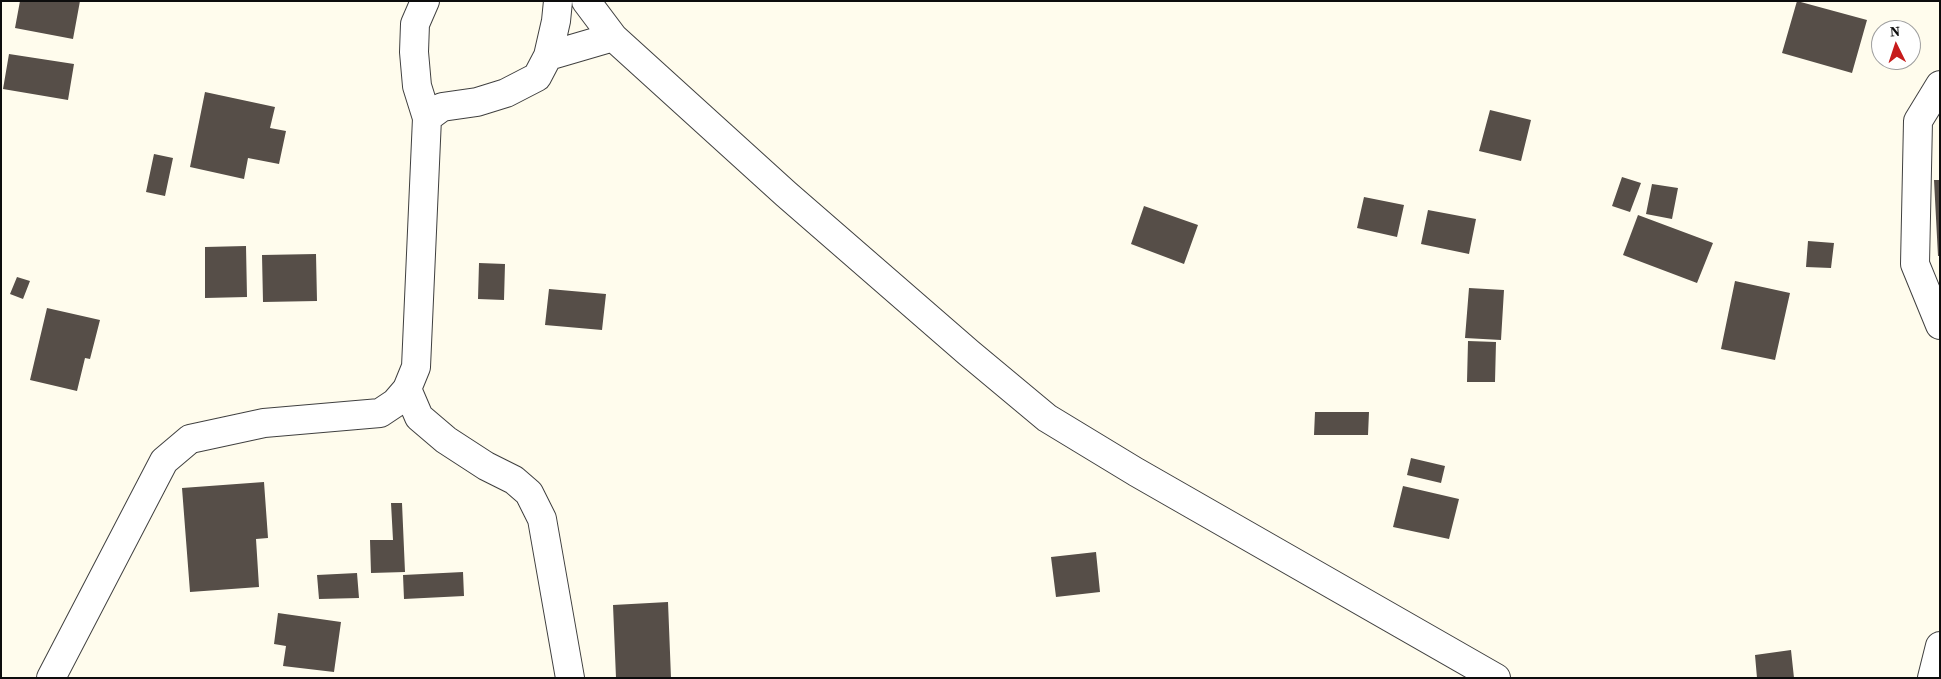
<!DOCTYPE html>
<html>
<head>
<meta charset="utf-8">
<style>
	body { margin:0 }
	#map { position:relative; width:1941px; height:679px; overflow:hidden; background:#fffced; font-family:"Source Serif 4",serif }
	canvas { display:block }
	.frame { position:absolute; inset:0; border:2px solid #0d0d0d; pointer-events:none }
	.north { position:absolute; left:1871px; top:20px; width:50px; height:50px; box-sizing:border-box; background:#fff; border:1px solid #9e9e9e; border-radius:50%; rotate:356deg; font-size:14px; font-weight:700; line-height:20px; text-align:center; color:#0d0d0d }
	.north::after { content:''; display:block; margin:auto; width:18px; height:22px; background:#c71b1b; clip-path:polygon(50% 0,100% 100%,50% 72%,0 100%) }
</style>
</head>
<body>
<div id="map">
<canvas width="1941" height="679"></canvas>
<div class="frame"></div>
<div class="north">N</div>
</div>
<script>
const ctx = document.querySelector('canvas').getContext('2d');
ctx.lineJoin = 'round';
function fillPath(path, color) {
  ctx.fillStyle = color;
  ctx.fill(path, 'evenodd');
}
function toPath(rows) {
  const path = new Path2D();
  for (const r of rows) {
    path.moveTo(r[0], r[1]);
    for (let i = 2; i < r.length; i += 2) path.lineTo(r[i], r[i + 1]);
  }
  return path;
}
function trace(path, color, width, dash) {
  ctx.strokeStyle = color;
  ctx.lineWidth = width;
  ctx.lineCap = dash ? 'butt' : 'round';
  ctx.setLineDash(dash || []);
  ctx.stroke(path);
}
fillPath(toPath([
	[20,1,80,1,73,39,15,28],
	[1797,1,1867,20,1852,73,1782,53],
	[9,54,74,64,68,100,3,89],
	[205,92,275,107,270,128,286,131,279,164,248,158,244,179,190,167],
	[1490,110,1531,120,1521,161,1479,151],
	[154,154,173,158,165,196,146,192],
	[1622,177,1641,183,1630,212,1612,206],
	[1934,180,1940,180,1940,256,1938,256],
	[1652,184,1678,188,1672,219,1646,214],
	[1364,197,1404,205,1397,237,1357,228],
	[1144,206,1198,225,1184,264,1131,244],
	[1428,210,1476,219,1469,254,1421,244],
	[1638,215,1713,243,1697,283,1623,255],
	[1808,241,1834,243,1831,268,1806,267],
	[246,246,247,297,205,298,205,247],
	[316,254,317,301,263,302,262,255],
	[479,263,505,264,504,300,478,299],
	[17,277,30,281,23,299,10,294],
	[1735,281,1790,293,1775,360,1721,349],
	[1469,288,1504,290,1501,340,1465,338],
	[549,289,606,294,602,330,545,325],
	[47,308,100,320,90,359,85,358,77,391,30,380],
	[1468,341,1496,342,1495,382,1467,382],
	[1315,412,1369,412,1368,435,1314,435],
	[1411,458,1445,466,1441,483,1407,475],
	[264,482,268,538,256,539,259,587,190,592,182,488],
	[1403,486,1459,499,1449,539,1393,527],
	[391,503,402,503,405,572,371,573,370,540,393,540],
	[1096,552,1100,592,1056,597,1051,557],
	[463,572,464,596,404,599,403,575],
	[357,573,359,598,319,599,317,575],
	[668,602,671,678,616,678,613,605],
	[278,613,341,622,334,672,283,666,286,646,274,644],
	[1791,650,1794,678,1757,678,1755,655]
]), '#564e48');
const street = toPath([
	[586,1,613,37,786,194,969,353,1047,418,1136,472,1496,678],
	[548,56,613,37],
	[1940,85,1918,121,1915,264,1940,325],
	[427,118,442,107,477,102,506,93,537,77,548,56,556,21,558,1],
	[407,389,419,417,446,440,486,466,514,480,529,493,542,519,570,678],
	[51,678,164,461,190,439,264,423,380,413,395,403,407,389,416,367,427,118,417,86,414,52,415,24,425,1],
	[1932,678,1940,646]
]);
trace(street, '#404040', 30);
trace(street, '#fff', 28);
</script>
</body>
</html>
